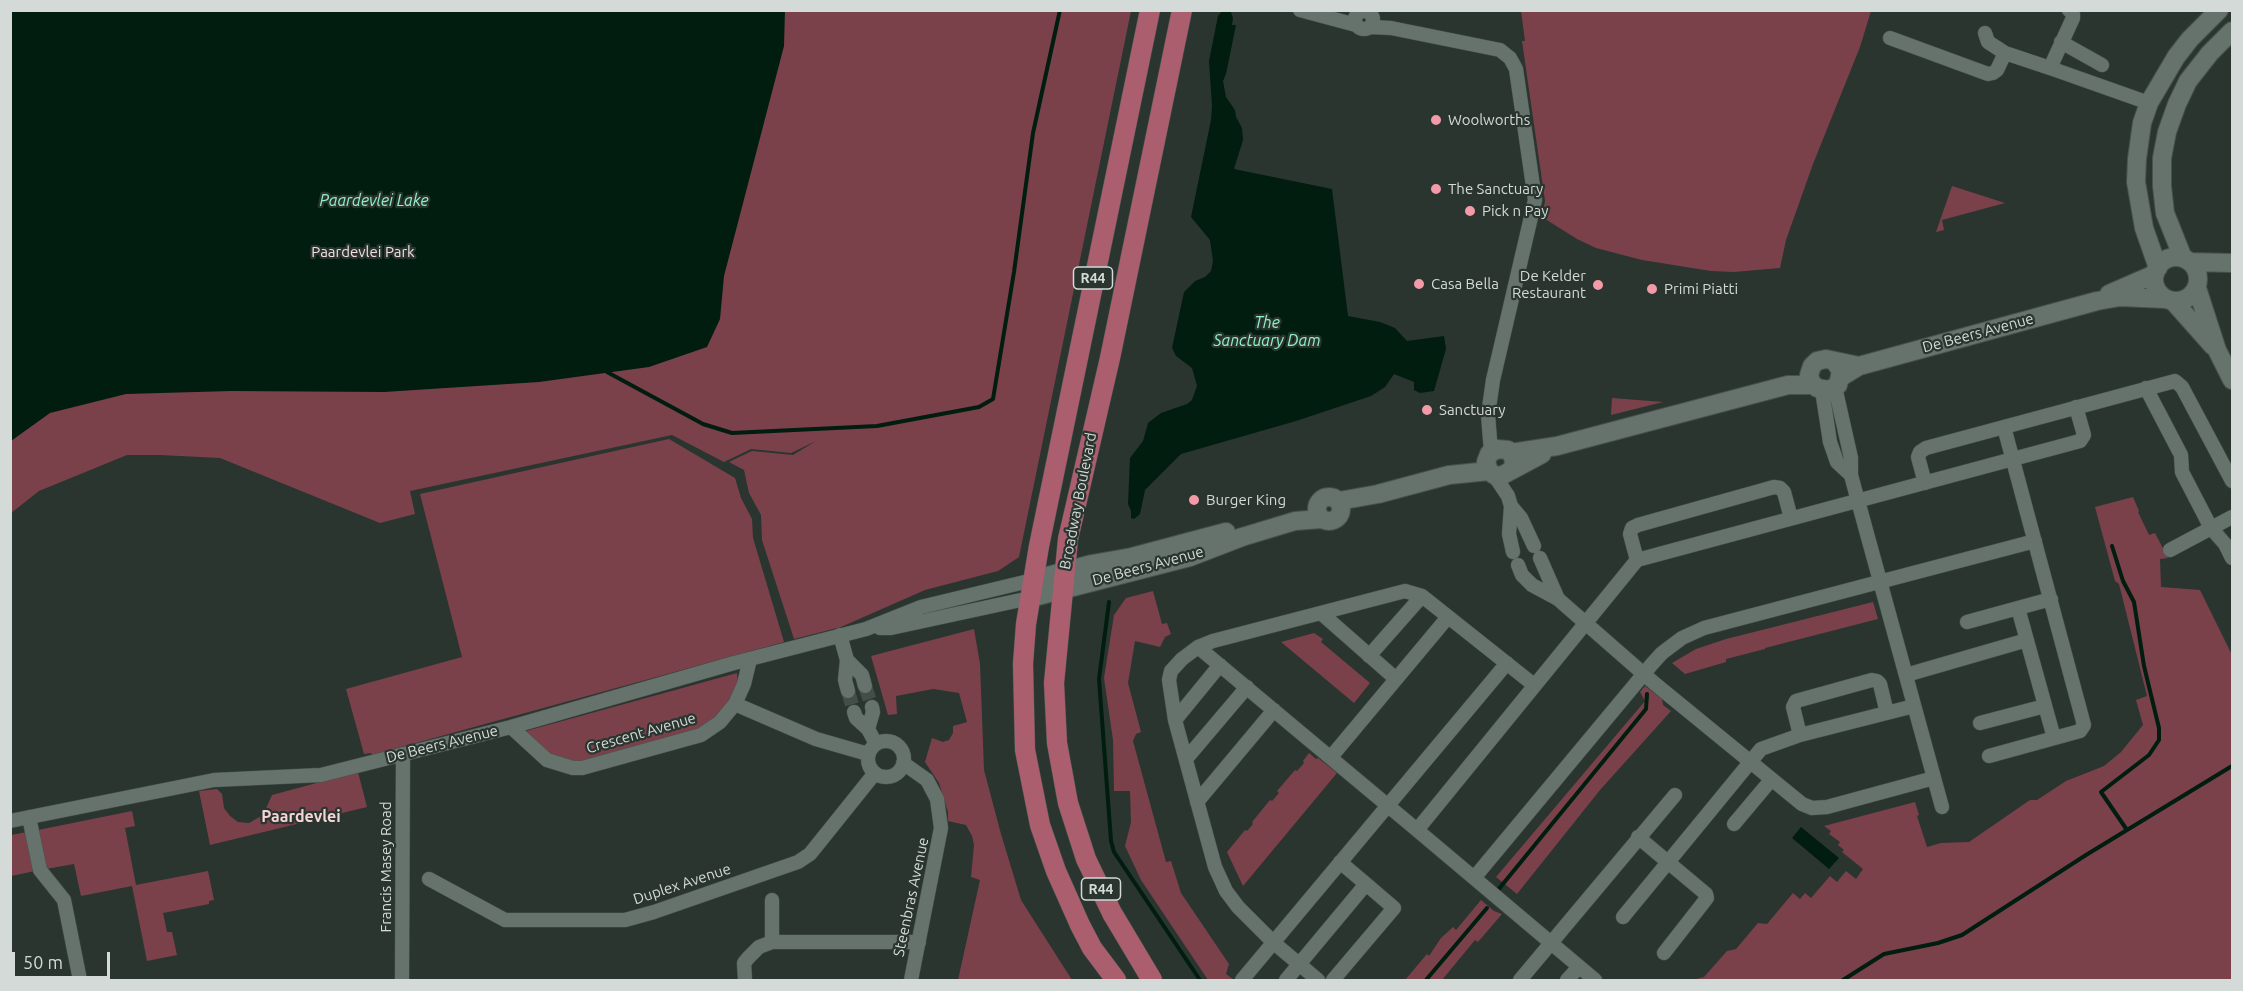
<!DOCTYPE html>
<html>
<head>
<meta charset="utf-8">
<style>
	body { margin:0 }
	#map { position:relative; width:2243px; height:991px; overflow:hidden; background:#2a3530; font-family:Ubuntu,sans-serif }
	canvas { display:block }
	.frame { position:absolute; inset:0; border:12px solid #d3dad7; pointer-events:none }
	.scale { position:absolute; left:12px; top:952px; width:98px; height:27px; box-sizing:border-box; border:3px solid #d3dad7; border-top:0; padding-left:8px; font-size:18px; line-height:21px; white-space:nowrap; color:#d3dad7; -webkit-text-stroke:4px #2a3530; paint-order:stroke }
</style>
</head>
<body>
<div id="map">
<canvas width="2243" height="991"></canvas>
<div class="frame"></div>
<div class="scale">50 m</div>
</div>
<script>
const ctx = document.querySelector('canvas').getContext('2d');
ctx.lineJoin = 'round';
function fillPath(path, color) {
  ctx.fillStyle = color;
  ctx.fill(path, 'evenodd');
}
function toPath(rows) {
  const path = new Path2D();
  for (const r of rows) {
    if (r.length === 3) {
      path.moveTo(r[0] + r[2], r[1]);
      path.arc(r[0], r[1], r[2], 0, 2 * Math.PI);
      continue;
    }
    path.moveTo(r[0], r[1]);
    for (let i = 2; i < r.length; i += 2) path.lineTo(r[i], r[i + 1]);
  }
  return path;
}
function trace(path, color, width, dash) {
  ctx.strokeStyle = color;
  ctx.lineWidth = width;
  ctx.lineCap = dash ? 'butt' : 'round';
  ctx.setLineDash(dash || []);
  ctx.stroke(path);
}
function drawText(font, color, halo, rows, align = 'center') {
  ctx.font = font + ' Ubuntu,sans-serif';
  ctx.lineWidth = 4.5;
  ctx.setLineDash([]);
  ctx.textBaseline = 'middle';
  ctx.strokeStyle = halo;
  ctx.fillStyle = color;
  for (const [text, x, y, turn = 0] of rows) {
    ctx.save();
    ctx.translate(x, y);
    ctx.rotate((+turn || 0) * Math.PI / 180);
    ctx.textAlign = isNaN(turn) ? turn : align;
    if (halo) ctx.strokeText(text, 0, 0);
    ctx.fillText(text, 0, 0);
    ctx.restore();
  }
}
fillPath(toPath([
	[11,11,1131,11,1019,557,998,571,925,590,841,627,794,639,762,540,761,515,749,493,744,470,729,462,752,451,793,455,816,441,791,453,751,449,724,462,672,435,410,491,415,514,380,523,220,458,160,455,127,455,39,491,11,513],
	[1521,11,1871,11,1860,47,1813,164,1786,240,1780,268,1734,272,1711,271,1642,260,1596,248,1577,239,1542,217,1545,201,1522,41,1525,41],
	[1952,186,2005,203,1942,220,1944,230,1936,232],
	[1612,398,1663,402,1611,415],
	[669,439,735,478,741,498,752,519,753,538,784,642,372,755,371,753,364,754,346,689,462,657,420,494],
	[2133,497,2139,511,2138,512,2149,535,2155,533,2168,558,2160,559,2161,587,2200,590,2232,655,2232,980,1692,980,1704,977,1727,951,1736,949,1758,923,1767,924,1793,893,1800,899,1805,893,1811,898,1830,876,1837,882,1846,871,1856,879,1863,869,1842,852,1844,850,1838,845,1840,842,1829,834,1831,831,1824,826,1915,802,1919,815,1917,816,1927,847,1941,843,1969,842,2030,800,2037,800,2066,781,2104,766,2121,752,2143,725,2136,700,2147,696,2119,584,2115,581,2095,507],
	[1153,591,1162,624,1167,623,1171,634,1165,637,1160,647,1135,641,1128,683,1141,732,1136,734,1133,741,1166,862,1171,861,1181,893,1229,964,1226,974,1234,980,1208,980,1141,880,1125,846,1131,822,1130,791,1114,791,1113,740,1104,678,1114,615,1126,598],
	[1873,602,1878,619,1765,648,1765,649,1726,659,1726,662,1685,674,1672,663,1696,649,1726,639],
	[974,629,980,664,984,770,1001,834,1021,900,1072,980,958,980,980,880,971,877,974,845,972,836,966,825,948,821,948,812,939,783,925,762,932,738,943,742,949,740,953,733,953,726,967,722,959,693,933,689,896,696,897,714,888,715,871,656],
	[1314,633,1323,639,1321,642,1370,683,1354,703,1281,642],
	[737,673,738,684,732,700,709,726,582,761,574,762,566,761,547,753,525,735,526,731],
	[1645,686,1662,699,1663,705,1671,711,1600,790,1517,894,1496,877,1645,701,1640,692],
	[1309,753,1316,759,1318,758,1337,773,1243,886,1227,852,1245,830,1247,831,1253,824,1252,822,1270,800,1272,801,1279,793,1277,791,1295,770,1297,771,1304,763,1303,761],
	[361,771,358,772,367,807,210,845,199,791,217,789,222,794,224,808,230,816,238,822,249,823,263,815,272,795],
	[132,811,135,826,125,828,136,885,208,871,214,900,209,901,209,904,163,913,167,932,172,932,177,955,147,961,132,886,81,896,74,864,46,869,38,830],
	[27,832,35,871,11,876,11,835],
	[1481,900,1494,911,1502,914,1478,942,1475,940,1442,980,1405,980,1427,954,1429,956,1441,938,1453,927,1456,930]
]), '#7a414b');
fillPath(toPath([
	[11,10,785,10,784,46,724,276,720,319,707,347,649,367,539,382,384,392,231,391,126,394,50,413,11,441],
	[1222,11,1231,12,1233,18,1232,25,1236,25,1226,74,1223,81,1226,97,1235,110,1236,117,1242,128,1243,140,1234,169,1332,189,1348,316,1380,322,1395,328,1407,341,1444,336,1446,349,1434,391,1420,393,1414,390,1414,382,1394,374,1385,387,1371,396,1296,421,1181,454,1145,490,1140,514,1134,519,1131,518,1131,511,1128,504,1130,458,1143,441,1148,423,1161,413,1187,404,1192,400,1197,386,1192,368,1176,356,1172,348,1184,292,1195,281,1205,277,1211,271,1213,261,1210,240,1191,217,1211,120,1212,106,1209,61,1218,16],
	[1801,827,1839,858,1829,869,1792,838]
]), '#001d10');
trace(toPath([
	[607,372,703,424,732,433,877,426,979,407,993,399,1014,272,1033,133,1060,10],
	[2112,546,2123,581,2134,602,2144,666,2159,728,2159,740,2149,755,2101,792,2127,830],
	[1109,602,1099,679,1111,841,1114,852,1200,980],
	[1498,890,1646,709,1647,694],
	[1426,980,1487,908],
	[1843,980,1884,954,1938,943,1962,935,2086,855,2232,766]
]), '#001d10', 4);
trace(toPath([
	[865,686,872,707],
	[848,691,854,712]
]), '#434e49', 14, [14, 7]);
const street = toPath([
	[1300,10,1356,25],
	[2069,10,2073,14,2073,18,2050,68,2149,103],
	[1364,20,9],
	[1370,27,1391,28,1500,50,1510,58,1516,69,1535,200,1493,380,1488,415,1491,452],
	[1985,33,1988,42,2005,53],
	[1890,38,1988,74,1993,73,1997,70,2005,53,2050,68],
	[2061,42,2102,65],
	[1835,387,1851,458,1851,475,1855,490,1942,807],
	[2146,388,2181,455,2182,472,2211,528,2225,544,2232,558],
	[1822,390,1830,442,1837,462,1851,475],
	[1494,475,1508,496,1511,506,1521,518,1534,546],
	[1925,483,1918,457,1920,452,1926,448,2175,381,2182,387,2232,481],
	[1511,506,1509,534,1513,552],
	[2170,550,2232,517],
	[1540,558,1558,599],
	[1637,560,1630,534,1632,528,1638,525,1774,487,1780,488,1784,492,1791,518],
	[1518,565,1522,575,1532,585,1558,599,1654,683,1802,804,1812,808,1827,807,1934,778],
	[2018,608,2054,738],
	[1321,613,1396,679],
	[1967,622,2051,599],
	[880,628,891,628,1030,598],
	[840,635,847,660,845,680,848,691],
	[1198,647,1417,830,1637,560,2080,441,2084,435,2076,407],
	[1369,656,1422,596],
	[847,660,862,675,865,686],
	[1906,675,2027,640],
	[735,704,816,739,868,754],
	[854,712,856,718,868,729,876,744],
	[1175,720,1220,665],
	[1980,723,2045,706],
	[511,727,547,760,573,768,582,768,701,735,720,722,735,704,744,684,750,659],
	[868,729,873,712,872,707],
	[1800,735,1793,707,1796,701,1872,680,1877,681,1880,684,1887,713],
	[886,759,18],
	[1989,756,2080,731,2084,725,2004,427],
	[1331,757,1448,617],
	[1186,759,1247,687],
	[903,763,927,780,937,799,941,828,911,980],
	[1197,802,1274,710],
	[29,817,40,870,64,900,80,980],
	[10,821,214,780,321,775,511,727,734,663,866,629,921,607,1033,580],
	[1734,824,1771,780],
	[1417,830,1474,878,1652,664,1662,653,1682,638,1704,628,2035,541],
	[1638,837,1706,894,1707,898,1664,953],
	[1340,862,1366,884],
	[1474,878,1595,980],
	[429,879,505,920,625,920,654,912,798,862,810,854,875,773],
	[1623,917,1761,749,1800,735,1914,706],
	[772,942,772,900],
	[402,980,403,754],
	[745,980,744,963,749,957,759,947,772,942,919,942],
	[1242,980,1507,663],
	[1286,980,1366,884,1394,908,1333,980],
	[1318,980,1274,943,1238,907,1226,891,1215,867,1175,720,1169,680,1171,671,1182,659,1198,647,1213,641,1405,591,1422,596,1534,685],
	[1520,980,1675,795],
	[1567,980,1579,967]
]);
const secondary = toPath([
	[2176,279,22],
	[2183,258,2165,213,2162,186,2162,158,2167,132,2177,104,2188,81,2210,53,2232,31],
	[2190,262,2232,263],
	[2158,268,2144,228,2136,182,2137,159,2142,123,2149,103,2176,57,2190,39,2219,10],
	[2197,288,2217,350,2232,380],
	[2109,294,2155,274],
	[2173,301,2213,346],
	[1835,362,1841,371,1838,385,1829,390,1817,388,1811,382,1809,375,1812,366,1817,361,1826,359,1859,366],
	[1841,377,1859,366,2097,301,2120,297,2166,299],
	[1511,453,1557,446,1788,385,1813,385],
	[1513,469,1514,458,1508,450,1497,449,1489,454,1486,462,1489,471,1494,475,1501,476,1542,454],
	[1329,509,12],
	[1339,501,1378,494,1449,475,1489,471],
	[1033,580,1092,564,1132,557,1226,532],
	[1030,598,1190,557,1242,537,1295,521,1321,519]
]);
const primary = toPath([
	[1116,980,1092,948,1080,925,1056,871,1040,825,1025,750,1023,664,1026,624,1039,546,1150,10],
	[1152,980,1112,913,1086,859,1068,803,1057,743,1054,683,1068,539,1110,358,1182,10]
]);
trace(street, '#48524d', 15);
trace(secondary, '#48524d', 20);
trace(primary, '#48524d', 21);
trace(street, '#66726c', 14);
trace(secondary, '#66726c', 18);
trace(primary, '#aa5e6e', 20);
for (const [x, y, r, color] of [
	[1436,120,6,"#f39aa8"],
	[1436,189,6,"#f39aa8"],
	[1470,211,6,"#f39aa8"],
	[1419,284,6,"#f39aa8"],
	[1598,285,6,"#f39aa8"],
	[1652,289,6,"#f39aa8"],
	[1427,410,6,"#f39aa8"],
	[1194,500,6,"#f39aa8"]
]) {
  const dot = new Path2D();
  dot.arc(x, y, r, 0, 2 * Math.PI);
  ctx.fillStyle = color;
  ctx.fill(dot);
  trace(dot, '#2a3530', 2);
}
for (const [x, y, w] of [
	[1093,278,39],
	[1101,889,39]
]) {
  const box = new Path2D();
  box.roundRect(x - w / 2, y - 11, w, 22, 4.5);
  ctx.fillStyle = '#2a3530';
  ctx.fill(box);
  trace(box, '#d3dad7', 1.5);
}
drawText('bold 14px', '#d3dad7', null, [
	["R44",1093,278],
	["R44",1101,889]
]);
drawText('15px', '#d3dad7', '#2a3530', [
	["Woolworths",1448,120],
	["The Sanctuary",1448,189],
	["Pick n Pay",1482,211],
	["De Kelder",1586,276,"right"],
	["Restaurant",1586,293,"right"],
	["Casa Bella",1431,284],
	["Primi Piatti",1664,289],
	["Sanctuary",1439,410],
	["Burger King",1206,500]
], 'left');
drawText('15px', '#f2dee0', '#2a3530', [
	["Paardevlei Park",363,252]
]);
drawText('15px', '#d3dad7', '#2a3530', [
	["De Beers Avenue",1978,333,-15],
	["Broadway Boulevard",1078,501,-79],
	["De Beers Avenue",1148,566,-15],
	["Crescent Avenue",641,733,-16],
	["De Beers Avenue",442,744,-14],
	["Francis Masey Road",386,867,-90],
	["Duplex Avenue",682,884,-18],
	["Steenbras Avenue",911,897,-78]
]);
drawText('italic 16px', '#91f1c4', '#2a3530', [
	["Paardevlei Lake",374,201],
	["The",1267,323],
	["Sanctuary Dam",1267,341]
]);
drawText('bold 16px', '#f7d4d8', '#2a3530', [
	["Paardevlei",301,817]
]);
</script>
</body>
</html>
